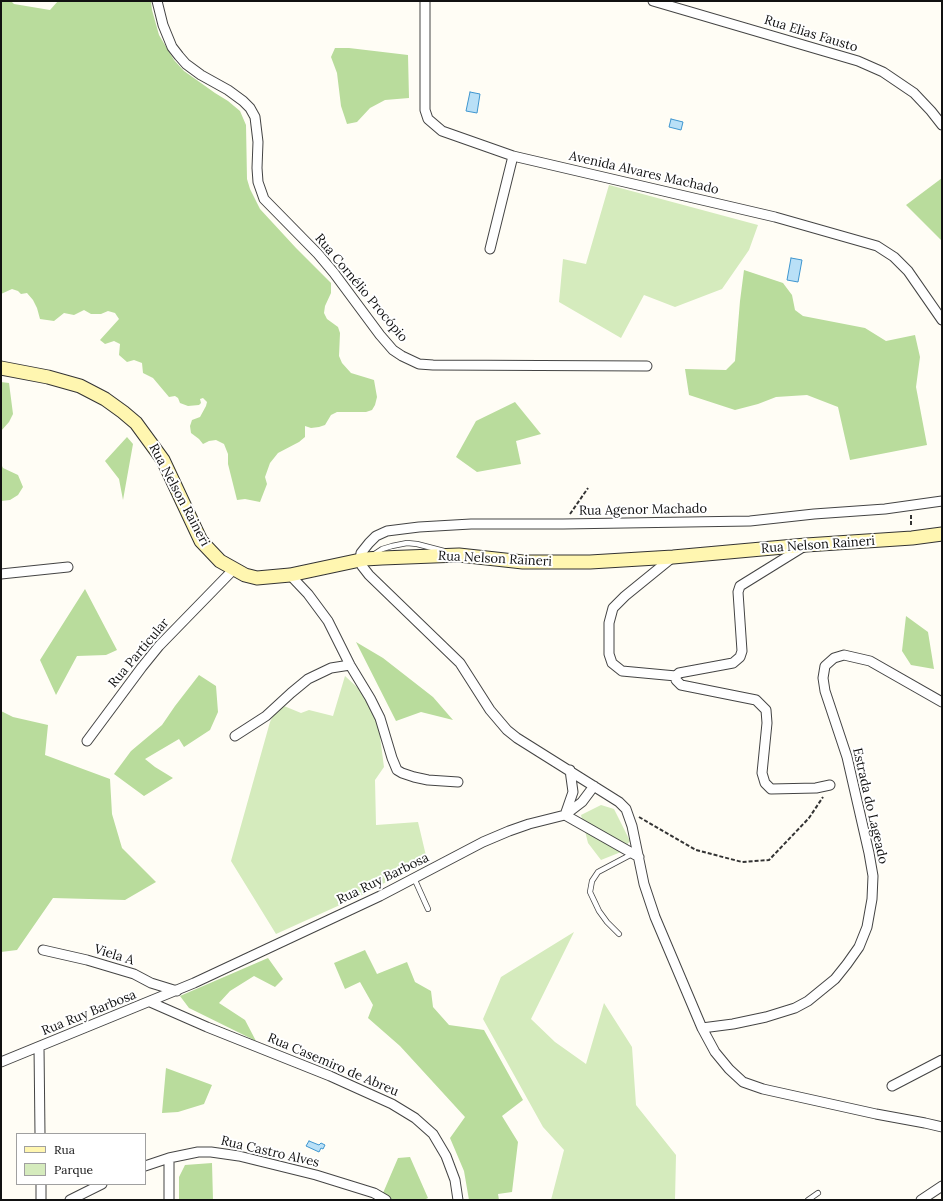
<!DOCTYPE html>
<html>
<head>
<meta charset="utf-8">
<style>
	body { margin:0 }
	#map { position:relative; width:943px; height:1201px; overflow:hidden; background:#fffdf5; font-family:Lora,serif }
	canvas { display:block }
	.frame { position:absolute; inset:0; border:2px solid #111; pointer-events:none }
	.legend { position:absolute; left:16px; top:1133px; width:130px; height:52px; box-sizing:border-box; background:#fff; border:1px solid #a0a0a0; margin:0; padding:5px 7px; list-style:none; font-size:12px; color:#111 }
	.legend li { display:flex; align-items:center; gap:8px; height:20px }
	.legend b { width:20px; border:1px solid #a0a0a0 }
</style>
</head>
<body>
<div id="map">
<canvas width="943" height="1201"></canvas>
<div class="frame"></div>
<ul class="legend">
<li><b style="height:5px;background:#fff6b0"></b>Rua</li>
<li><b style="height:11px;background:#d5ebbd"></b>Parque</li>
</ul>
</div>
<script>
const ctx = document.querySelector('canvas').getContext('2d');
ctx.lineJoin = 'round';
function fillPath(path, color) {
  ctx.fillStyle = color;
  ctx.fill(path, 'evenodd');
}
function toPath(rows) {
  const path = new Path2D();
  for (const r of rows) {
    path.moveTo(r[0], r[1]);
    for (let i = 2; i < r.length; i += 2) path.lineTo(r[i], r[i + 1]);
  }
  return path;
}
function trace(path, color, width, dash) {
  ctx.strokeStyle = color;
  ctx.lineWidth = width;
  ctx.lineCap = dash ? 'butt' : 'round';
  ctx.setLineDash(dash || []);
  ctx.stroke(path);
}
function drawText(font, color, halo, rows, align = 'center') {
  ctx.font = font + ' Lora,serif';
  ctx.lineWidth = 4;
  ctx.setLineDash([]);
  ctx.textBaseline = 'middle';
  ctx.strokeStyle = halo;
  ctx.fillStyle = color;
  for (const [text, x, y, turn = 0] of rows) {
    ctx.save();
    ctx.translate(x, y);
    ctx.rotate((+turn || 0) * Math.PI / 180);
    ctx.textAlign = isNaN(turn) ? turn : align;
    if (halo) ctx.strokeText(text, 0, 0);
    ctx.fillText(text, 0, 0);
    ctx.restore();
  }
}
fillPath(toPath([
	[609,185,758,225,749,250,722,289,675,307,644,295,621,338,559,302,563,259,586,264],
	[345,676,359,689,371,709,379,729,384,767,375,780,376,825,418,822,427,860,362,895,276,934,231,861,270,722,274,714,284,706,301,713,309,710,333,716],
	[601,805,614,809,630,841,621,852,601,860,588,843,581,815],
	[574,932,531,1019,555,1042,586,1064,604,1003,632,1047,636,1105,676,1155,675,1200,551,1200,564,1150,543,1127,483,1019,501,977]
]), '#d5ebbd');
fillPath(toPath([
	[1,1,11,1,14,4,50,10,58,1,151,1,152,10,159,35,174,60,184,71,215,93,228,101,240,111,246,125,247,179,250,189,260,209,296,248,331,283,331,293,325,306,324,313,327,319,338,327,340,333,339,356,342,363,351,373,374,380,377,397,375,405,372,410,366,412,337,412,331,415,325,425,319,427,311,428,305,426,305,437,299,442,278,453,270,463,265,477,267,484,260,502,245,499,237,500,228,464,228,454,224,444,216,440,209,441,203,444,199,439,191,433,190,426,192,420,200,417,206,406,207,402,203,398,200,399,201,403,199,405,188,406,180,403,178,398,175,396,169,397,153,378,143,373,142,363,134,360,127,362,119,355,120,344,114,341,105,344,100,340,119,319,115,313,108,311,101,314,91,314,84,310,74,315,64,313,54,321,40,319,37,308,33,300,27,293,21,294,18,291,12,289,1,294],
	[335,48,349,48,408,55,409,98,385,100,370,108,357,122,347,124,341,106,337,73,331,57],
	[942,178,942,241,906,205],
	[744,270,783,283,792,295,795,310,803,316,865,328,886,341,915,335,920,357,916,387,927,445,850,460,838,407,807,395,776,397,758,404,735,410,689,395,685,369,726,370,735,361,740,301],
	[1,382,9,383,13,414,9,422,1,431],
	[515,402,541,434,516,441,521,464,477,472,456,457,476,421],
	[127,437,133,444,123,500,119,479,105,461],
	[1,464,3,468,18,475,23,487,18,495,10,500,1,501],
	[85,589,117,650,106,655,77,656,56,695,40,660],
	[906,616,928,632,934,669,911,665,902,651],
	[356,642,383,658,433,697,453,720,421,712,396,721],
	[199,675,216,686,218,712,210,730,184,747,179,739,145,759,155,767,173,778,144,796,114,774,131,751,162,725,175,706],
	[1,711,13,717,48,725,45,755,110,779,112,814,122,848,156,882,125,900,53,898,17,950,1,952],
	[365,950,377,974,407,962,415,982,431,991,433,1007,449,1025,484,1030,523,1100,502,1116,518,1142,512,1192,498,1194,499,1200,469,1200,464,1171,450,1138,465,1117,400,1046,368,1018,373,1005,360,982,345,989,334,963],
	[268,958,283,979,275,987,254,976,230,991,219,1003,245,1020,256,1041,189,1008,180,996],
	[166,1068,212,1085,204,1104,178,1112,162,1113],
	[410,1157,428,1198,424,1200,380,1200,398,1158],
	[212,1163,213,1200,179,1200,179,1177,185,1165]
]), '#b9dc9c');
const water = toPath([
	[470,92,480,94,477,113,466,111,470,92],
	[671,119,683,122,681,130,669,127,671,119],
	[791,258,802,260,798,282,787,280,791,258],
	[309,1141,319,1145,321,1143,325,1145,323,1149,321,1148,319,1152,306,1146,309,1141]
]);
fillPath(water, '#b9e0f7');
trace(water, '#3f96cf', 1);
const service = toPath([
	[373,555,382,549,392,546,407,543,417,544,444,551],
	[414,878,428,909],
	[619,934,607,922,599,911,590,892,592,881,598,872,632,854],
	[808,1200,818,1193]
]);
const minor = toPath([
	[157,1,163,25,172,47,179,56,186,64,201,75,228,90,243,101,250,108,255,117,258,142,257,168,258,182,264,199,318,254,334,273,380,335,393,350,402,356,419,364,433,365,647,366],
	[425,1,425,110,428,119,442,131,513,156,775,217,877,246,894,257,908,271,942,320],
	[653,1,858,61,883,72,914,93,931,111,942,125],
	[490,249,513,156],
	[942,501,885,509,814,514,750,521,563,524,471,524,419,527,387,531,376,536,369,543,361,553,360,561,362,566,369,575,460,663,490,710,507,730,517,738,619,802,626,809,632,826,644,884,655,917,702,1028,715,1052,729,1069,743,1082,763,1089,876,1114,925,1123,942,1127],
	[803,547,740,586,738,592,742,651,740,657,733,663,679,673,676,676,676,680,681,685,756,700,766,710,767,723,762,773,765,783,771,789,816,788,830,785],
	[673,557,625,596,613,608,609,623,609,654,612,663,622,671,676,676],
	[1,574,68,567],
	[290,575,308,594,328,621,350,665,370,698,380,718,392,758,397,770,402,773,414,777,428,780,458,782],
	[235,736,266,716,291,693,308,679,331,668,350,665],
	[87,741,142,667,159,646,234,569],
	[565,815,573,792,570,770],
	[565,815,582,802,594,786],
	[43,950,87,960,134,974,151,983,177,991],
	[150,1002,207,1027,330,1076,392,1104,415,1118,433,1134,446,1156,455,1180,458,1200],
	[702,1028,733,1024,766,1017,795,1008,808,1001,835,979,847,964,859,947,867,927,872,899,873,876,869,853,847,757,825,691,823,678,825,666,834,658,844,655,870,661,942,702],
	[39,1047,40,1134],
	[1,1062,194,983,380,896,483,842,509,831,529,824,565,815,639,857],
	[892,1086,942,1060],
	[169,1158,169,1200],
	[145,1166,169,1158,198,1152,211,1152,239,1156,316,1175,374,1193,386,1200],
	[41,1184,41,1200],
	[70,1200,102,1184],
	[921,1200,942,1186]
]);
const secondary = toPath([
	[1,368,48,377,80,386,105,399,123,412,136,423,163,460,201,541,220,561,245,575,257,578,290,575,365,559,382,558,459,555,523,562,590,562,673,557,806,545,912,538,942,534]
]);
trace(service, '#444', 6);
trace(minor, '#444', 11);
trace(secondary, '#333', 15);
trace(toPath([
	[570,514,588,488],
	[911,515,911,527],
	[639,817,696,850,742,862,769,860,809,818,823,797]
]), '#333', 2, [4, 2]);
trace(service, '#fff', 4.5);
trace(minor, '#fff', 9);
trace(secondary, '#fff6b0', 13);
drawText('13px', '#111', '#fff', [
	["Rua Elias Fausto",811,34,17],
	["Avenida Alvares Machado",644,173,13],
	["Rua Cornélio Procópio",361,288,50],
	["Rua Nelson Raineri",179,495,62],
	["Rua Agenor Machado",643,510,-1],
	["Rua Nelson Raineri",818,545,-4],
	["Rua Nelson Raineri",495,559,3],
	["Rua Particular",139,653,-50],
	["Estrada do Lageado",870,806,77],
	["Rua Ruy Barbosa",383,879,-26],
	["Viela A",114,955,17],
	["Rua Ruy Barbosa",89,1013,-22],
	["Rua Casemiro de Abreu",333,1065,23],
	["Rua Castro Alves",270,1152,13]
]);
</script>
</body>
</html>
